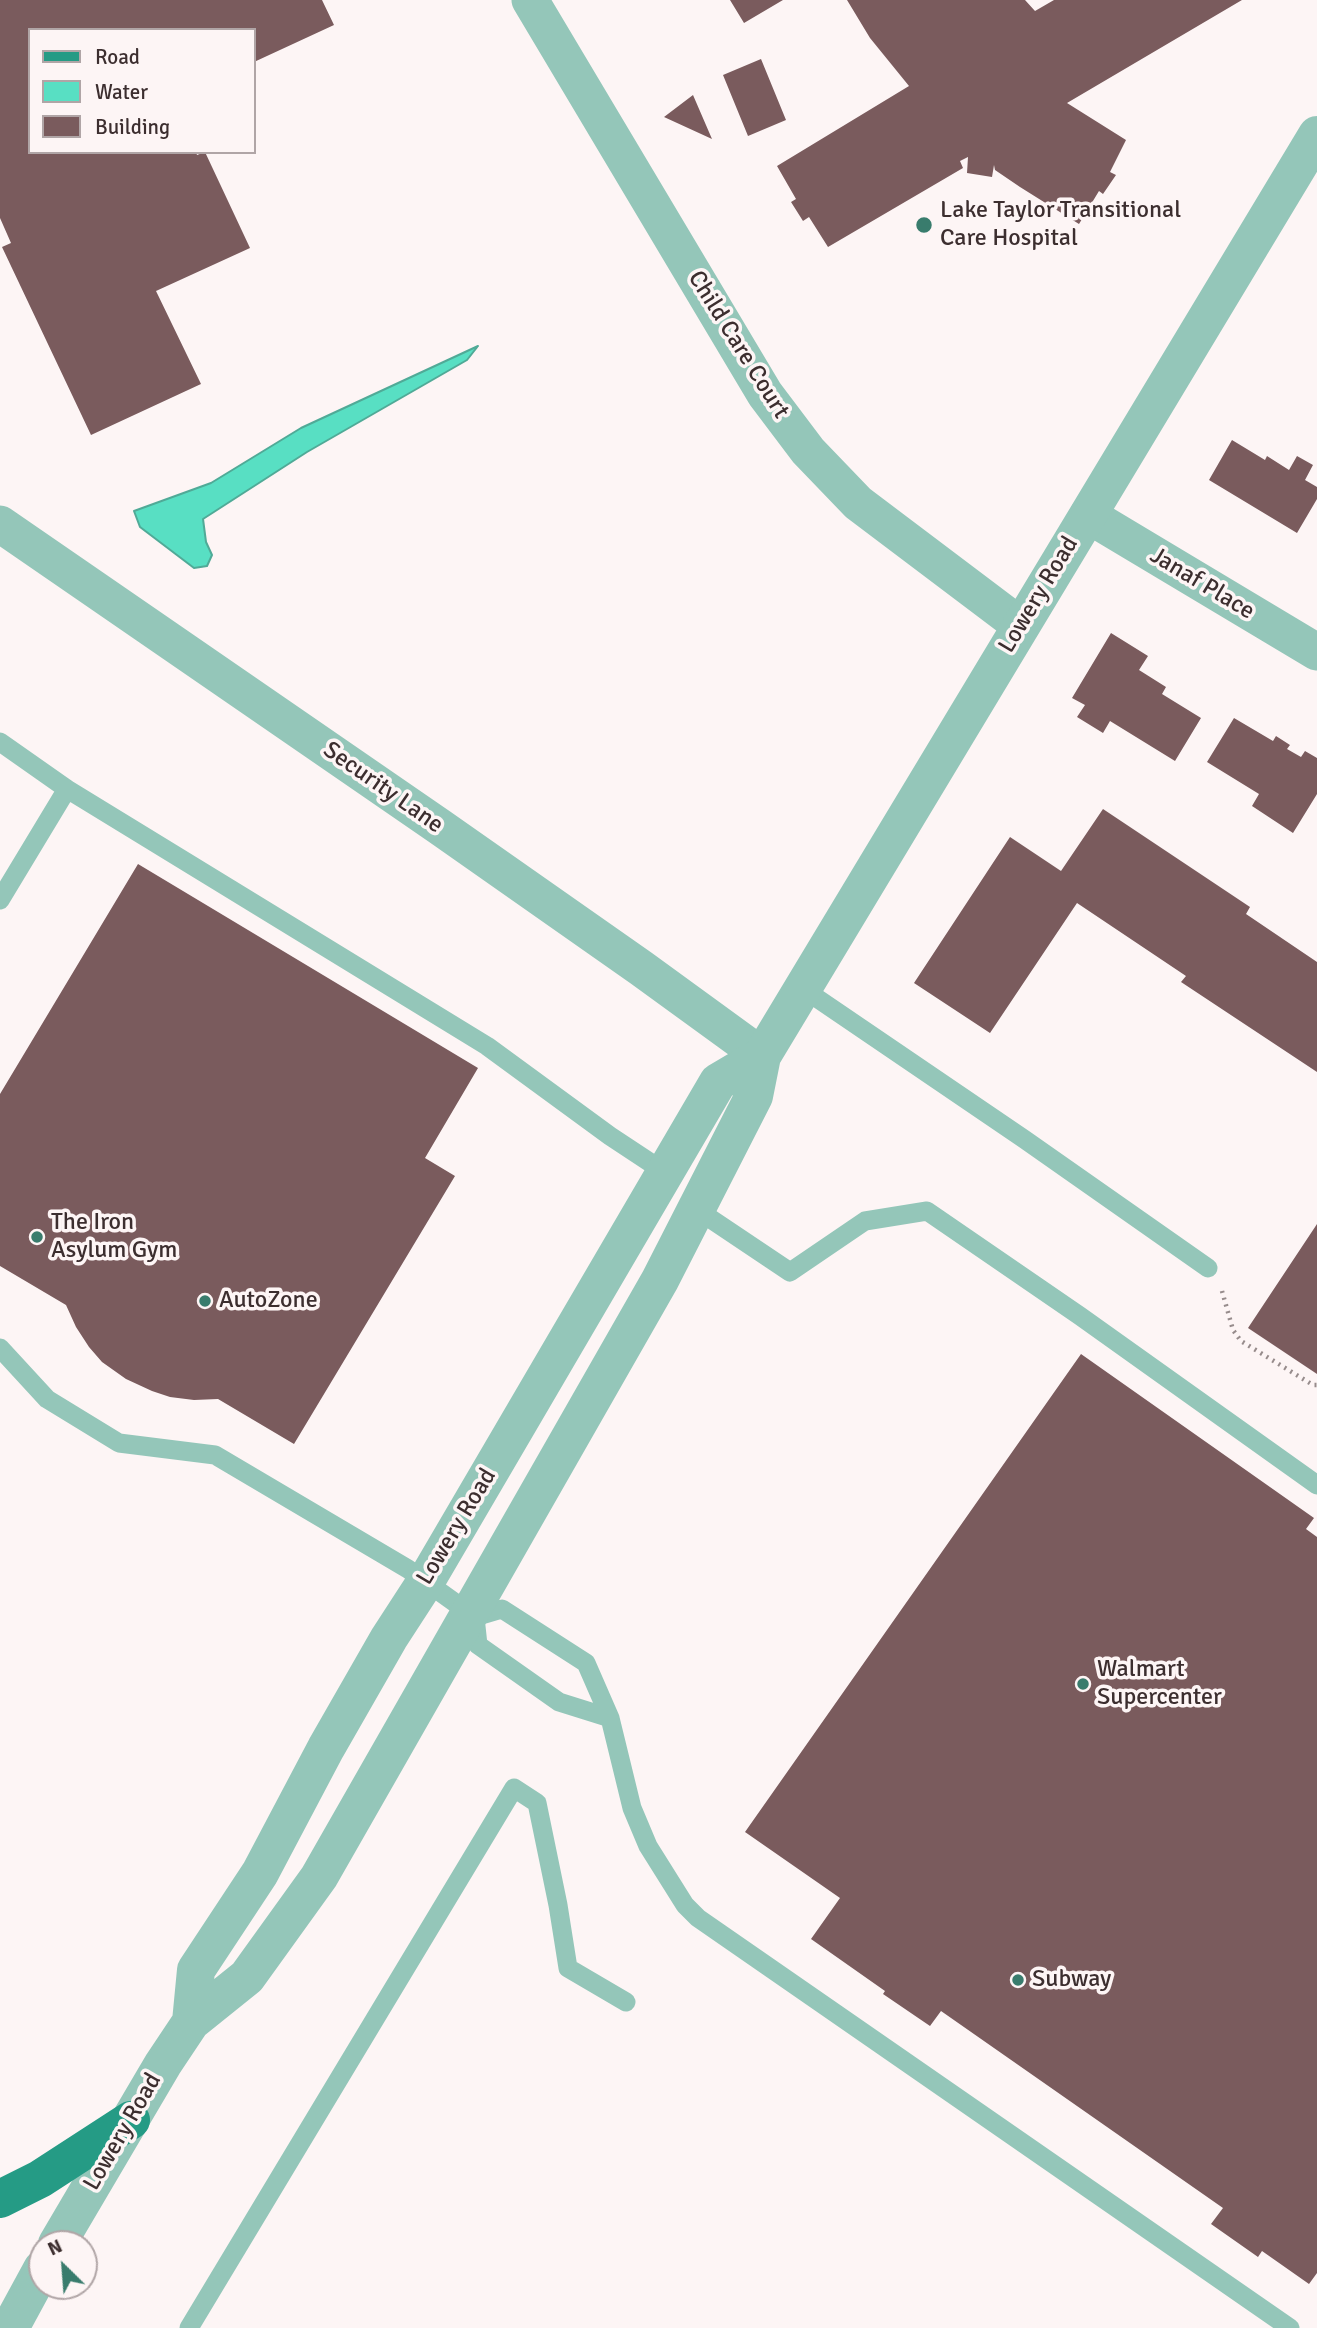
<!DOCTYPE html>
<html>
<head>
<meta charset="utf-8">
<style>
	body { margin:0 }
	#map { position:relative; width:1317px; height:2328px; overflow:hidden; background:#fdf5f5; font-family:Signika,sans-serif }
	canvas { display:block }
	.legend { position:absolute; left:28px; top:28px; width:228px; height:126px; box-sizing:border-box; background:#fdf5f5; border:2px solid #b0a5a6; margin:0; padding:9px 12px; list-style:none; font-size:21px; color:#3c2e2f }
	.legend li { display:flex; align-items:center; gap:14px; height:35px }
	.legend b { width:35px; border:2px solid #b0a5a6 }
	.north { position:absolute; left:28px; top:2230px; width:70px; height:70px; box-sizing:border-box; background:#fdf5f5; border:2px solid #b0a5a6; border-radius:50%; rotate:335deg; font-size:19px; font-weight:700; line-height:28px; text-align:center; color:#3c2e2f }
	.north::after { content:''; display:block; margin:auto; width:24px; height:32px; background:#397c6d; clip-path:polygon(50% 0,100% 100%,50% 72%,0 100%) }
</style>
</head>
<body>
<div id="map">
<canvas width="1317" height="2328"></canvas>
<ul class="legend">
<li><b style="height:9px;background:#259b85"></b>Road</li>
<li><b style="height:19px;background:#58dfc3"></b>Water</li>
<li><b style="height:19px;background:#7a5b5d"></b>Building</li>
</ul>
<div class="north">N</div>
</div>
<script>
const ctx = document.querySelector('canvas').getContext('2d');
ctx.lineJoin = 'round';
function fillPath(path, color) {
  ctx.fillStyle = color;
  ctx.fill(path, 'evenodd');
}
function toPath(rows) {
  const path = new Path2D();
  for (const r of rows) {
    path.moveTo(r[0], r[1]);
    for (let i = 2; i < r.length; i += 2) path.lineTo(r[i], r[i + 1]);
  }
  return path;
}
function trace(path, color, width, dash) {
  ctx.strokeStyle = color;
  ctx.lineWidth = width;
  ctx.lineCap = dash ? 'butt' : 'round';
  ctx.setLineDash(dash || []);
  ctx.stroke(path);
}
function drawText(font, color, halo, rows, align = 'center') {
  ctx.font = font + ' Signika,sans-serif';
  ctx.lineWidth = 7;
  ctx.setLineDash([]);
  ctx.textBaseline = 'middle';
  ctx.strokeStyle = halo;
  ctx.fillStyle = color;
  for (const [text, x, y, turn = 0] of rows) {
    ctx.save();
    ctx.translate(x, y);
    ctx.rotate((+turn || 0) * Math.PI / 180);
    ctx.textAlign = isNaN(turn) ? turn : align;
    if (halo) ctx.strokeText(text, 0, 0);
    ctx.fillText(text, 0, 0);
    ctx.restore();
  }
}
const water = toPath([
	[478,346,467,360,307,452,203,519,206,542,212,555,207,566,194,568,140,527,134,511,211,483,301,428,478,346]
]);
fillPath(water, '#58dfc3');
trace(water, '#50aa97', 2);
fillPath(toPath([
	[0,0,322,0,334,25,254,62,254,30,30,30,30,152,196,152,197,155,205,152,250,248,156,291,201,384,91,435,2,247,11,243,0,218],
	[730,0,783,0,744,23],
	[847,0,1025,0,1035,11,1054,0,1242,0,1067,103,1126,140,1110,172,1116,175,1103,194,1099,191,1079,224,1020,187,995,170,994,165,992,177,967,173,968,157,960,161,963,168,828,247,809,217,803,221,791,202,796,199,777,166,909,86,870,38],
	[761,59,786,120,748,136,723,75],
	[693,95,712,139,664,117],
	[1232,440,1265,460,1267,456,1289,470,1297,456,1313,465,1305,480,1317,487,1317,499,1297,533,1209,480],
	[1111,633,1148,656,1139,670,1166,687,1162,694,1201,718,1175,761,1110,721,1103,733,1077,717,1085,705,1072,698],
	[1234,718,1273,741,1276,736,1290,745,1287,749,1301,757,1305,751,1317,758,1317,794,1293,833,1252,806,1259,794,1207,762],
	[1103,809,1250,907,1246,914,1317,962,1317,1072,1181,982,1186,976,1077,903,990,1033,914,983,1010,837,1061,871],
	[138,864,478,1068,425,1158,455,1176,294,1444,218,1399,194,1400,170,1397,152,1391,126,1379,102,1362,89,1347,76,1327,66,1305,0,1266,0,1094],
	[1317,1224,1317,1374,1248,1328],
	[1081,1354,1314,1518,1306,1529,1317,1537,1317,2273,1309,2284,1262,2251,1258,2257,1211,2224,1223,2208,941,2011,930,2026,883,1994,885,1991,811,1939,840,1898,745,1832]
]), '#7a5b5d');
trace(toPath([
	[1222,1291,1233,1330,1241,1341,1313,1385,1317,1385]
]), '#978c8c', 4.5, [2, 5]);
trace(toPath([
	[0,742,67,789,487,1046,610,1136,666,1173],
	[0,900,67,789],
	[802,988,1024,1139,1208,1268],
	[696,1209,790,1272,865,1221,927,1211,1080,1316,1317,1485],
	[0,1348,47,1399,119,1443,215,1455,408,1569,475,1617,478,1645,559,1702,610,1718],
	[475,1617,502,1609,586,1663,610,1718,632,1808,648,1846,685,1905,698,1918,1290,2328],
	[189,2328,514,1788,537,1803,558,1905,568,1968,626,2002]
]), '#94c6b9', 19);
trace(toPath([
	[530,0,765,394,808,451,858,503,1021,626],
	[1088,515,1317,652],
	[0,524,440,827,641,968,762,1056]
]), '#94c6b9', 37);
trace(toPath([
	[191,2022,196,1970,260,1873,326,1748,389,1638,426,1581,718,1082,762,1056],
	[57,2244,163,2064,191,2022,247,1977,319,1877,660,1280,754,1096,762,1056,1317,135],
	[10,2328,42,2269]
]), '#94c6b9', 38);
trace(toPath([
	[0,2199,40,2179,131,2120]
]), '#259b85', 38);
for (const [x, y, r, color] of [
	[924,225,9,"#397c6d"],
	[37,1237,7,"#397c6d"],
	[205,1301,7,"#397c6d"],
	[1083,1684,7,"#397c6d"],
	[1018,1980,7,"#397c6d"]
]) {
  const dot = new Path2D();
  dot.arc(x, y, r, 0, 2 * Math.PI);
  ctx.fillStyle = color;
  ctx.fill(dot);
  trace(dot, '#fdf5f5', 2.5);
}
drawText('24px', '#3c2e2f', '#fdf5f5', [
	["Lake Taylor Transitional",940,211],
	["Care Hospital",940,239],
	["The Iron",51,1223],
	["Asylum Gym",51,1251],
	["AutoZone",219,1301],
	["Walmart",1097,1670],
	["Supercenter",1097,1698],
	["Subway",1032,1980]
], 'left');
drawText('24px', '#3c2e2f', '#fdf5f5', [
	["Child Care Court",738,345,58],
	["Janaf Place",1202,584,31],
	["Lowery Road",1039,595,-59],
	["Security Lane",383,788,35],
	["Lowery Road",457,1527,-59],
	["Lowery Road",123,2132,-60]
]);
</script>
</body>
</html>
